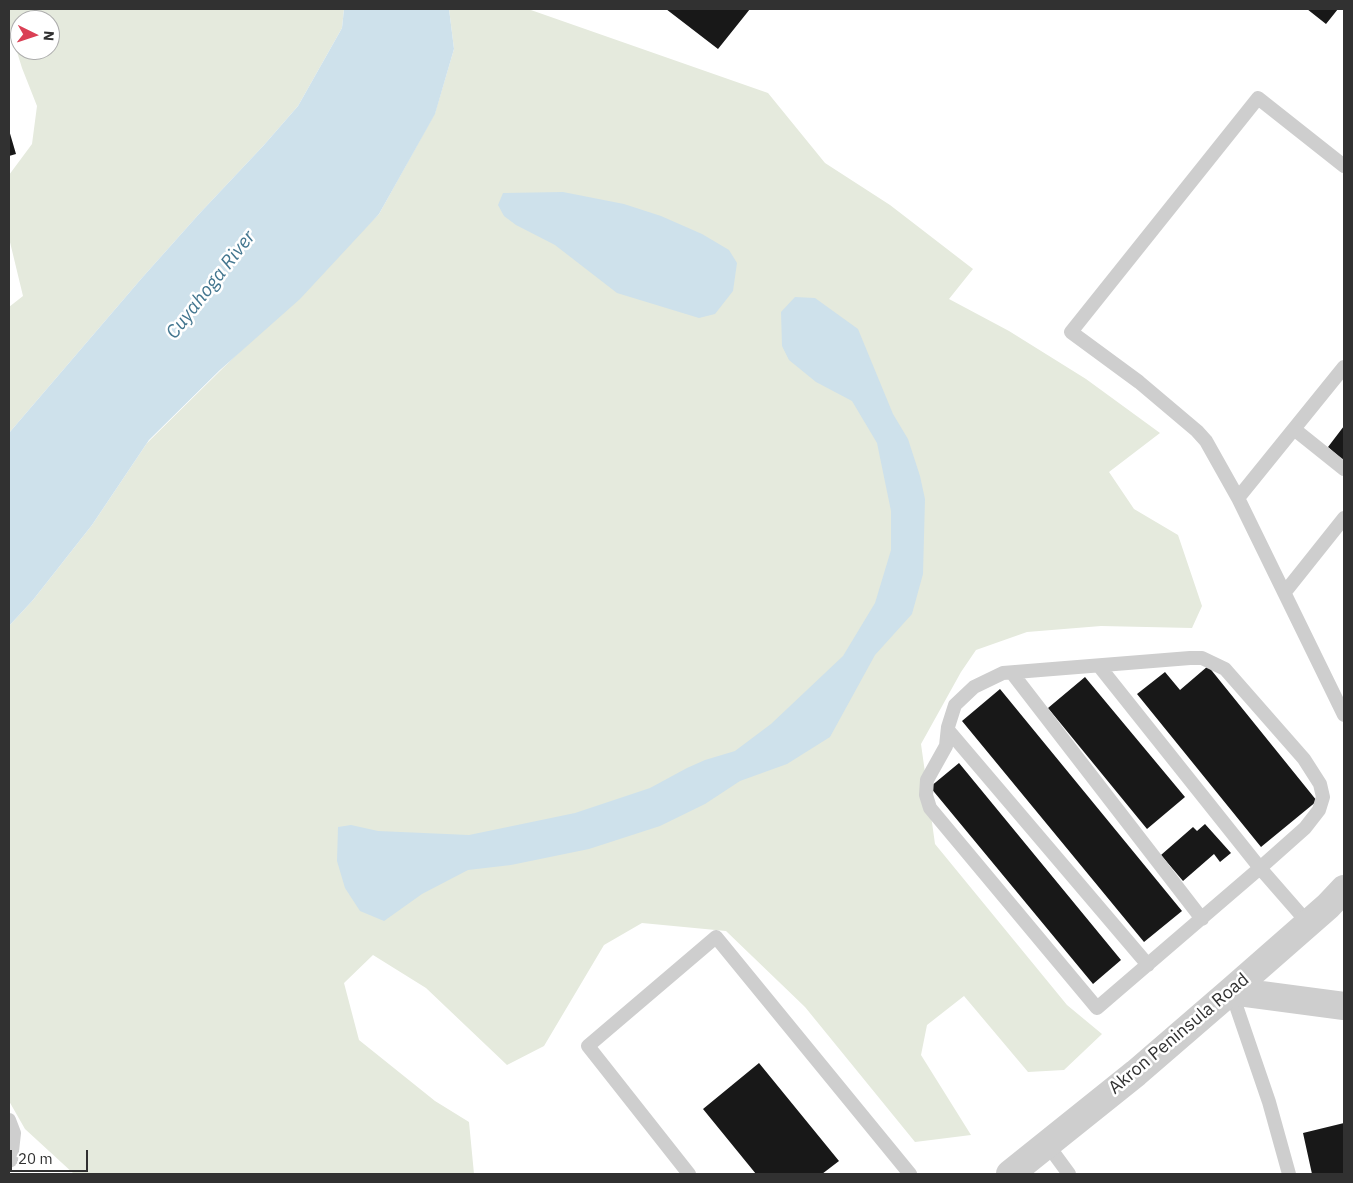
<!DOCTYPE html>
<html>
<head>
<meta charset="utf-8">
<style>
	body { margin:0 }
	#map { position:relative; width:1353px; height:1183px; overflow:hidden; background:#fff; font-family:"IBM Plex Sans",sans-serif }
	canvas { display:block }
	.frame { position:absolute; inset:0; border:10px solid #313131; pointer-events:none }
	.north { position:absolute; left:10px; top:10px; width:50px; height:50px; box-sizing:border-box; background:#fff; border:1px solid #adadad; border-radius:50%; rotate:94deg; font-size:14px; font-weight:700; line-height:20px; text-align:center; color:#313131 }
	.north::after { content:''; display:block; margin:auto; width:18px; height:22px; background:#da4055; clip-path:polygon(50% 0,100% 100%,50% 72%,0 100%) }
	.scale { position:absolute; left:10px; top:1150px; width:78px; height:22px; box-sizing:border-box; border:2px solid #313131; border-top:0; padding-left:6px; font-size:15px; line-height:18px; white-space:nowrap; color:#313131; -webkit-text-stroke:4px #fff; paint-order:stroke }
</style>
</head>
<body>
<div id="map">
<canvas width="1353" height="1183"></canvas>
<div class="frame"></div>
<div class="north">N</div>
<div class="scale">20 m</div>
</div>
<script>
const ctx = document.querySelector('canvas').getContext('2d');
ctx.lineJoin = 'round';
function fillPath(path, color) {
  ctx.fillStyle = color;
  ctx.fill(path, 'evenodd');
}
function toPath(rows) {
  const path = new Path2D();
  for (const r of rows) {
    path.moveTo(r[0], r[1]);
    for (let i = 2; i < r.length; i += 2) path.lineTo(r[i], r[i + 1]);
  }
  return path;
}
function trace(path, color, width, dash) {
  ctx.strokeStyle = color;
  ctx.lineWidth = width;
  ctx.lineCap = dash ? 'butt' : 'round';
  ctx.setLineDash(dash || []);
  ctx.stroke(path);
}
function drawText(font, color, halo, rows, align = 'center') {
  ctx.font = font + ' "IBM Plex Sans",sans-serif';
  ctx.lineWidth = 5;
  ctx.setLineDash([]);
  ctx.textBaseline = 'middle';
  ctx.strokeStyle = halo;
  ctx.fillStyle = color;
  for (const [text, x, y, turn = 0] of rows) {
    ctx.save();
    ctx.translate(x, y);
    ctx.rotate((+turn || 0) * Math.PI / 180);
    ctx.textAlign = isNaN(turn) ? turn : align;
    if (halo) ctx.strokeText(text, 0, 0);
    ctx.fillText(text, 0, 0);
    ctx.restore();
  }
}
fillPath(toPath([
	[9,9,344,9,342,28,298,106,264,145,199,214,141,279,9,433,9,307,23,296,9,238,9,175,32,144,37,106,22,68,9,26],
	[20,20,50,20,50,50,20,50],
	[449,9,528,9,768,93,825,163,890,205,973,269,949,299,1009,331,1086,379,1160,433,1109,472,1134,509,1178,535,1202,606,1192,628,1101,626,1027,632,976,650,961,672,921,744,935,844,1067,1005,1102,1034,1064,1070,1028,1072,964,996,927,1025,921,1055,971,1135,915,1142,805,1007,726,931,642,923,604,945,544,1046,507,1065,426,988,373,955,344,983,359,1040,435,1101,469,1122,474,1174,74,1174,25,1129,9,1101,9,626,33,600,92,525,147,443,379,214,435,113,454,49]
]), '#e5eadd');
fillPath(toPath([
	[344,9,449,9,454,49,435,114,379,214,300,299,220,370,149,440,92,525,33,600,9,626,9,433,141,279,199,214,264,145,298,106,342,28],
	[563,192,624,204,661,216,702,234,729,250,737,263,733,291,715,314,699,318,617,293,555,245,516,225,504,216,498,205,503,193],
	[795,297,815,298,858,329,893,414,908,439,920,476,925,499,923,574,912,614,875,655,830,737,787,764,740,781,705,804,660,826,589,849,511,865,468,870,422,894,384,921,360,911,345,888,337,861,338,827,351,825,378,831,469,835,575,813,650,788,687,768,705,760,735,751,771,724,843,656,875,603,891,550,891,511,877,443,852,401,816,382,789,360,782,346,781,312]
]), '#cee1eb');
fillPath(toPath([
	[666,9,750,9,718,49],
	[1307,9,1338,9,1326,24],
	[9,130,16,154,9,156],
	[1344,426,1344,461,1328,447],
	[1208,666,1317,801,1261,847,1137,694,1165,672,1180,690],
	[1085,677,1185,797,1147,829,1048,708],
	[1000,689,1182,911,1144,942,962,721],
	[959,763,1121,960,1093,984,930,787],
	[1205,824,1231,853,1220,862,1214,854,1183,881,1161,855,1193,827,1197,831],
	[759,1063,839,1161,822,1174,756,1174,703,1109],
	[1344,1123,1344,1174,1312,1174,1303,1133]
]), '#181818');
trace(toPath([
	[1344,166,1258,98,1071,332,1139,382,1197,431,1206,441,1238,498,1344,715],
	[1294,429,1344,469],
	[1238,498,1344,367],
	[1285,592,1344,518],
	[1099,666,1260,868,1097,1008,930,808,926,795,927,780,946,746,948,727,955,705,974,687,1003,673,1190,658,1202,658,1225,669,1304,759,1320,784,1323,797,1319,810,1305,828,1260,868,1308,923],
	[1012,673,1202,919],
	[948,730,1148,965],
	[1231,991,1269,1102,1289,1174],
	[9,1120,14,1133,11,1160,9,1161],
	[1047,1144,1069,1174],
	[689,1174,588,1046,716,937,910,1174]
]), '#cecece', 14);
trace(toPath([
	[1231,991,1344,1006],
	[1010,1174,1136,1073,1231,991,1328,906,1344,889]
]), '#cecece', 28);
drawText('18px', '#313131', '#fff', [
	["Akron Peninsula Road",1179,1034,-40]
]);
drawText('italic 19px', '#43768f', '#fff', [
	["Cuyahoga River",211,285,-52]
]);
</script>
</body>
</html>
